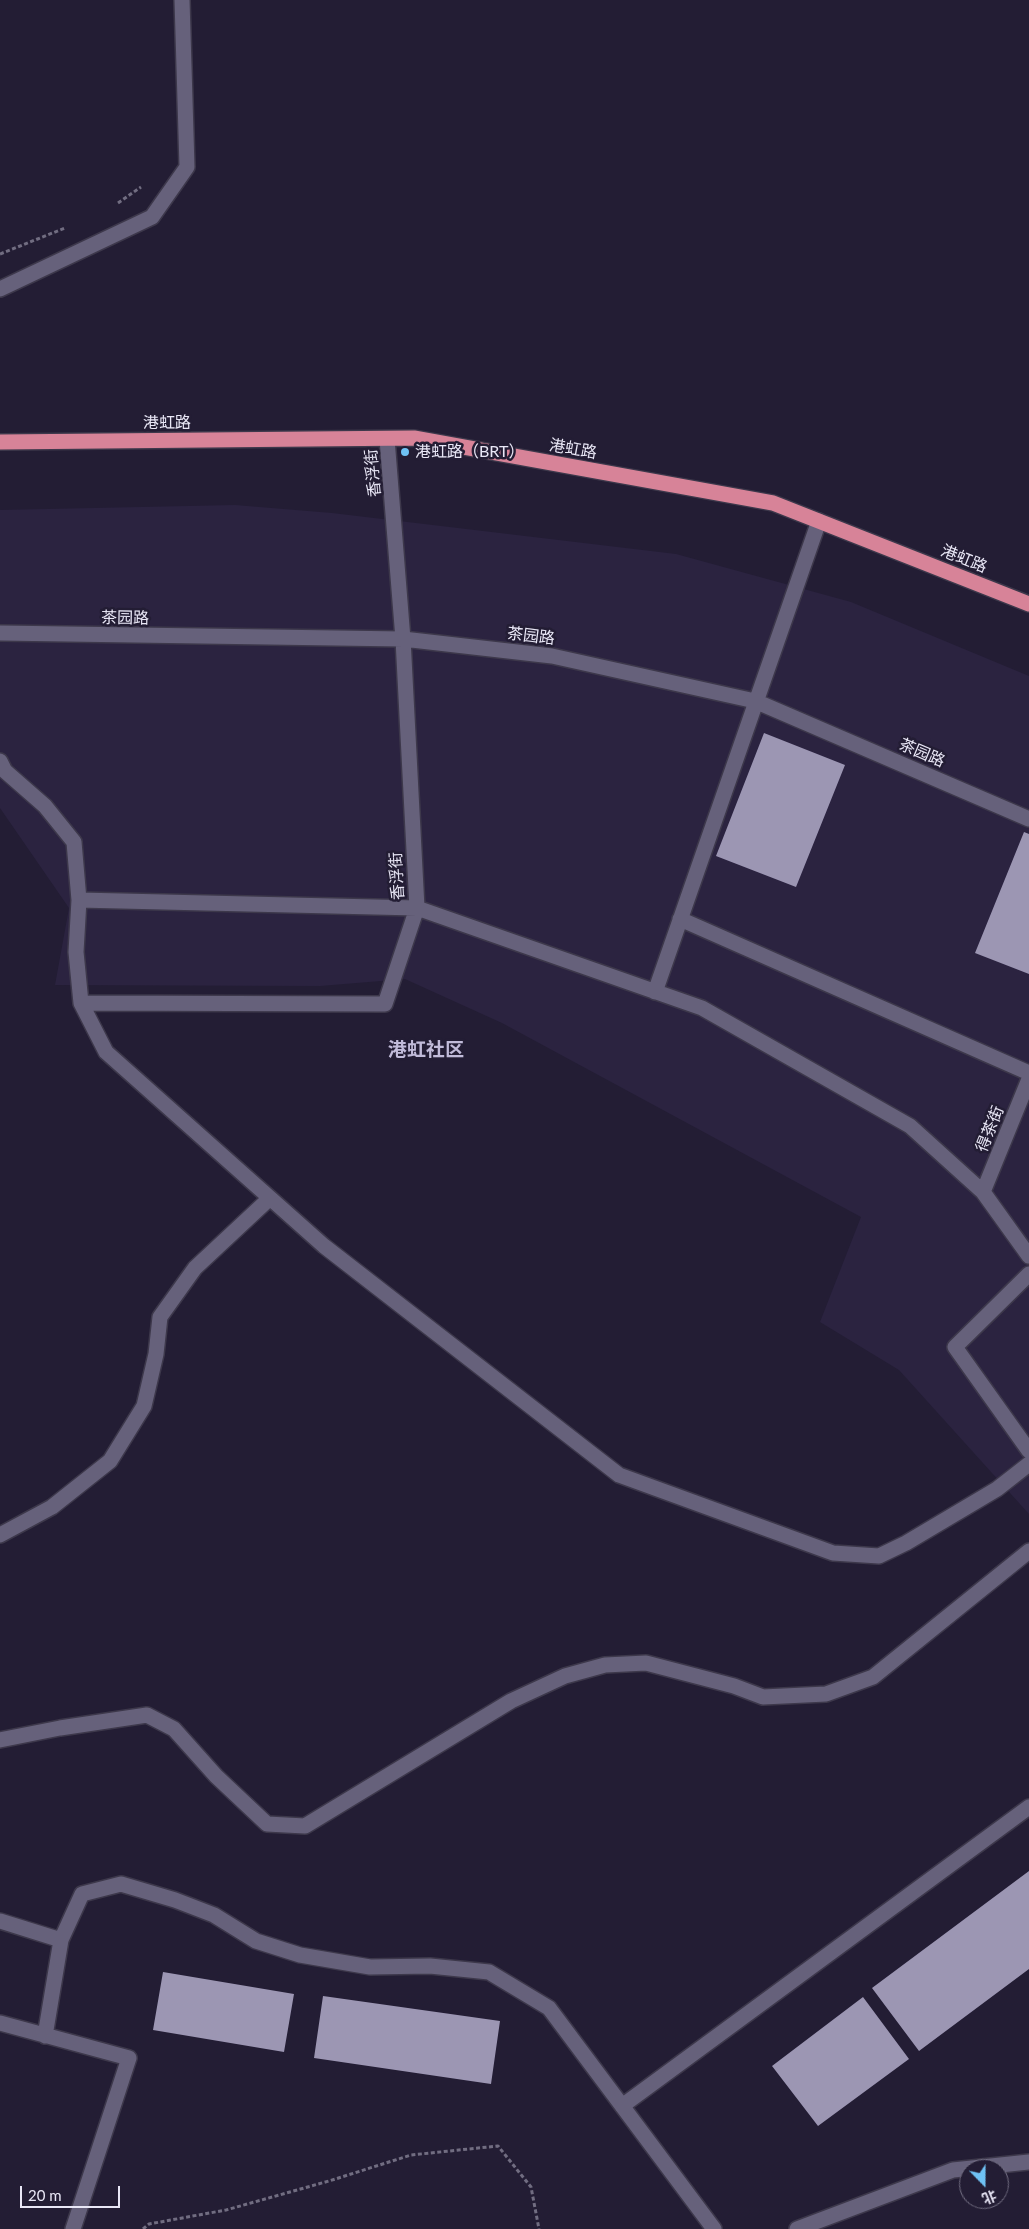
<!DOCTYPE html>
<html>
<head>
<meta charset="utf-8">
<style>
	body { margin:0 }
	#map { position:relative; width:1029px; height:2229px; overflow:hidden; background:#231d34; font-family:Lato,"Noto Sans SC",sans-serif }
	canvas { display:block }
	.north { position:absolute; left:959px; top:2159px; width:50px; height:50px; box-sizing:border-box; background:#231d34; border:1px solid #726e82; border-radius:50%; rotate:158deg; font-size:14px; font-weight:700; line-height:20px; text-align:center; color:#e9e7f6 }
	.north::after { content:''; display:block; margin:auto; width:18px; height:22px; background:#6fc2f4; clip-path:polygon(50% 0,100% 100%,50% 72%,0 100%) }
	.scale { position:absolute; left:20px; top:2186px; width:100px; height:22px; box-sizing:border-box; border:2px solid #e9e7f6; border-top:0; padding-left:6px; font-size:15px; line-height:18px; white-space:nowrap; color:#e9e7f6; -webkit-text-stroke:4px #231d34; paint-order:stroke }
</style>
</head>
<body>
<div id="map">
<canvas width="1029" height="2229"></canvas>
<div class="north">北</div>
<div class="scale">20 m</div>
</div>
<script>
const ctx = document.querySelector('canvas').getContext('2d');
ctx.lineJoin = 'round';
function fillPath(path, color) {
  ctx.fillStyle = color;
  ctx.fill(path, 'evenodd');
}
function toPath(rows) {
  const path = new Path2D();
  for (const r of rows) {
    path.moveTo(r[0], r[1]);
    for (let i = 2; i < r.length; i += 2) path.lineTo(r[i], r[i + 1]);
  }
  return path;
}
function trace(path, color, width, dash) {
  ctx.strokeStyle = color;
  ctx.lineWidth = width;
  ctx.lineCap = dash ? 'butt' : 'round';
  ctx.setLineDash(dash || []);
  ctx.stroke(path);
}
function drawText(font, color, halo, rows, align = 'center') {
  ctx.font = font + ' Lato,"Noto Sans SC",sans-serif';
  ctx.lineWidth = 5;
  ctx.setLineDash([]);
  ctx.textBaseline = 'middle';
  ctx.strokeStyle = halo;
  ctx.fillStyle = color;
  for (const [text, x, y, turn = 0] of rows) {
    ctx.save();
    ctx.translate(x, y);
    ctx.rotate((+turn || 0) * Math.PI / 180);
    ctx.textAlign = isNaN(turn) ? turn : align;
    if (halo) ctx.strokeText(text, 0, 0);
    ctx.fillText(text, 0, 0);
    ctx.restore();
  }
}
fillPath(toPath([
	[235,505,332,513,676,554,851,602,1029,676,1029,1514,899,1370,820,1322,861,1217,502,1023,405,979,320,986,55,985,69,908,0,808,0,510]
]), '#2b2340');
fillPath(toPath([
	[764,733,845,765,796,887,716,856],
	[1024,832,1029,834,1029,974,975,953],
	[1029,1871,1029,1969,919,2051,872,1988],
	[163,1972,294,1994,284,2052,153,2030],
	[323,1996,500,2021,491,2084,314,2058],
	[863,1997,909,2059,818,2126,772,2066]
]), '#9c96b3');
const minor = toPath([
	[0,289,152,217,187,167,182,0],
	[0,633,403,639,552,656,755,701,1029,819],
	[0,761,5,771,45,806,74,842,79,900,417,908,702,1008,910,1126,983,1192,1029,1256],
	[79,900,76,952,81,1003,106,1052,324,1246,619,1475,833,1553,879,1556,906,1543,997,1489,1029,1464],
	[680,919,1029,1073],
	[655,992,819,521],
	[81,1003,385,1004,417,908,403,639,387,439],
	[983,1192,1029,1079],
	[1029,1274,955,1347,1029,1451],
	[0,1535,52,1507,110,1461,144,1406,156,1354,160,1317,195,1268,270,1198],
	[0,1740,60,1728,147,1715,174,1729,216,1776,267,1824,305,1826,511,1701,565,1676,605,1665,646,1663,734,1686,763,1697,826,1694,873,1677,1029,1551],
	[0,1921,61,1940,82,1894,121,1884,175,1900,214,1915,256,1941,300,1955,370,1967,430,1966,489,1972,549,2008,714,2229],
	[0,2023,129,2058,73,2229],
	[45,2036,61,1940],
	[622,2106,1029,1807],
	[797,2229,953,2170,1029,2162]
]);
const highway = toPath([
	[0,442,414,438,773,503,1029,604]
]);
trace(minor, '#3d384b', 18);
trace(highway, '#3d384b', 18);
trace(toPath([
	[118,203,141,187],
	[0,254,65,228],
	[143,2229,149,2224,226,2210,329,2181,411,2155,498,2146,531,2187,539,2229]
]), '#716d81', 3, [4, 2.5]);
trace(minor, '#66617b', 15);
trace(highway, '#d78398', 15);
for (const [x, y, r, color] of [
	[405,452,5,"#6fc2f4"]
]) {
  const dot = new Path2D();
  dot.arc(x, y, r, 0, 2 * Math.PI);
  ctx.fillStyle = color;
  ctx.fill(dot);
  trace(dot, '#231d34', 2);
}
drawText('16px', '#e9e7f6', '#231d34', [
	["港虹路",167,423],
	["港虹路",573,449,10],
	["香浮街",373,473,-95],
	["港虹路",964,559,22],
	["茶园路",125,618,1],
	["茶园路",531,636,7],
	["茶园路",922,753,23],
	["香浮街",397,876,-93],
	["得茶街",990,1129,-68]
]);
drawText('16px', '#e9e7f6', '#231d34', [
	["港虹路（BRT）",415,452]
], 'left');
drawText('bold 19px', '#c1bbd9', '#231d34', [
	["港虹社区",426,1050]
]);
</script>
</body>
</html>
